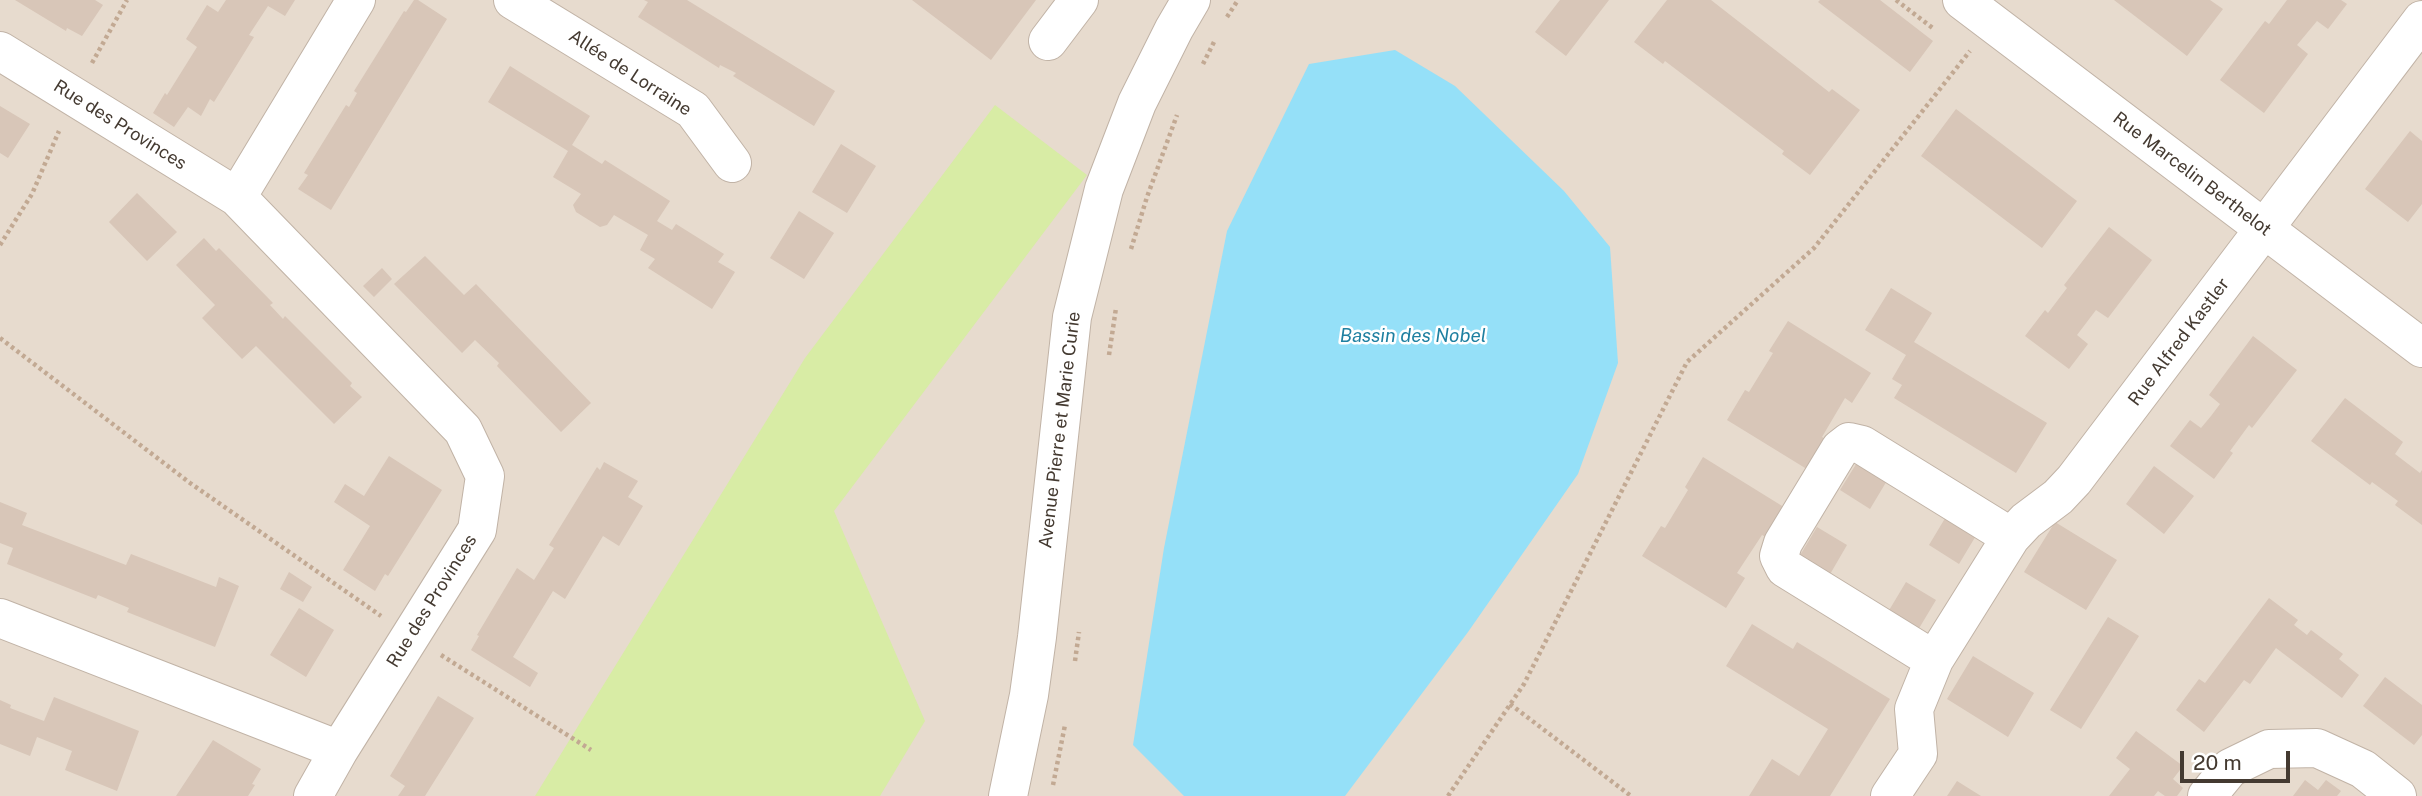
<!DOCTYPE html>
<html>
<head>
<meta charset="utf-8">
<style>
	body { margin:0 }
	#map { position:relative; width:2422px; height:796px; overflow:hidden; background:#f3eae1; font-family:"Public Sans",sans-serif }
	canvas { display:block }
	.scale { position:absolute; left:2180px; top:751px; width:110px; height:32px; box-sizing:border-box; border:4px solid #443a31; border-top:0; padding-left:9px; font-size:21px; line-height:24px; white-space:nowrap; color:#443a31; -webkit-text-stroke:5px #fff; paint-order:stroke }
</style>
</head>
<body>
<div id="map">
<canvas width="2422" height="796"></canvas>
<div class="scale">20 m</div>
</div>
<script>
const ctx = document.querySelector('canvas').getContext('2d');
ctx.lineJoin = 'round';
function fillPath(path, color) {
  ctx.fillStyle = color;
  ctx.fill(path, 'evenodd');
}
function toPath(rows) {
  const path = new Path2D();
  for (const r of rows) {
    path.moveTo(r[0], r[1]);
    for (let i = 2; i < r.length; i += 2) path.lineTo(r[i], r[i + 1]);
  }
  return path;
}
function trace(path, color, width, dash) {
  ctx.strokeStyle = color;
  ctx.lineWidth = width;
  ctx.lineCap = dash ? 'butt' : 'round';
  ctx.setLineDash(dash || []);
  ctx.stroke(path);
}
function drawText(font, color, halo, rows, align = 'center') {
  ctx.font = font + ' "Public Sans",sans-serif';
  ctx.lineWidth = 5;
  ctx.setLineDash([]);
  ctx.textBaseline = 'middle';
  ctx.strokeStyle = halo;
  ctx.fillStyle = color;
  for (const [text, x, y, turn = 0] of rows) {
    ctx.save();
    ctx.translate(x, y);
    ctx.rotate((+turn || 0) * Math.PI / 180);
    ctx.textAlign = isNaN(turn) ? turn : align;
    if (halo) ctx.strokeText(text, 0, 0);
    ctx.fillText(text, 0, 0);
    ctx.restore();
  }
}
fillPath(toPath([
	[0,0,2422,0,2422,796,0,796]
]), '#e7dbce');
fillPath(toPath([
	[995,105,1087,175,834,511,925,721,880,796,535,796,805,358]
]), '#d8eca5');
fillPath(toPath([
	[1395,50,1455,86,1564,191,1610,247,1618,363,1578,474,1468,632,1345,796,1184,796,1133,745,1164,548,1227,231,1309,64]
]), '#95e0f8');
fillPath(toPath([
	[15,0,95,0,103,5,82,36,67,28,66,31],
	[226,0,295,0,285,16,268,6,249,35,254,37,214,102,210,99,201,116,188,107,174,127,153,113,165,93,167,95,197,47,186,39,207,5,218,12],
	[414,0,418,0,447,19,331,210,298,189,308,175,304,173,346,105,349,107,357,93,354,91,404,11,406,12],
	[644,0,687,0,835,91,814,126,733,76,736,73,720,65,719,68,638,17,648,2],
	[912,0,1036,0,991,60],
	[1560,0,1609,0,1566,56,1535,32],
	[1667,0,1711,0,1829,92,1832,89,1860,110,1810,175,1782,154,1784,151,1665,61,1663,64,1634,42],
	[1820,0,1880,0,1933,41,1910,72,1818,2],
	[2114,0,2210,0,2223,9,2187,56],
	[2287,0,2341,0,2347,4,2328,29,2317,21,2297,45,2308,54,2264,113,2220,80,2265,21,2269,24],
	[510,66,590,116,572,145,602,164,605,160,670,201,657,221,672,230,676,224,724,254,718,262,735,272,712,309,648,268,655,259,640,250,648,235,614,215,607,225,600,227,576,212,573,205,581,194,553,177,568,151,488,102],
	[0,106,30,124,8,158,0,153],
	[1956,109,2077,201,2042,248,1921,156],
	[2410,131,2422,141,2422,204,2408,222,2365,189],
	[841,144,876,166,847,213,812,192],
	[137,193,177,232,147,261,109,222],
	[799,211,834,233,804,279,770,258],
	[2109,227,2152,260,2108,318,2096,310,2077,335,2088,344,2069,369,2025,336,2045,310,2048,313,2067,288,2064,285],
	[204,238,216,251,219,248,273,303,270,305,283,319,285,316,352,383,350,386,362,397,334,424,256,346,242,359,202,318,215,305,176,265],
	[425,256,464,295,476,284,591,403,561,432,497,366,499,363,475,340,462,353,394,284],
	[382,268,392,279,374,297,363,286],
	[1891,288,1932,313,1914,342,2047,423,2016,473,1894,398,1902,385,1892,379,1906,355,1865,330],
	[1788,321,1871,373,1852,403,1845,398,1822,437,1828,441,1810,471,1727,420,1745,390,1749,392,1773,353,1769,351],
	[2253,336,2297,370,2252,428,2249,425,2230,451,2233,453,2214,479,2170,446,2190,420,2201,428,2211,416,2220,404,2209,395],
	[2345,398,2403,442,2395,454,2420,473,2422,470,2422,525,2395,505,2398,501,2372,482,2370,485,2311,441],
	[389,456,442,490,388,576,385,574,375,591,343,570,370,526,334,502,345,484,364,496],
	[1703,457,1787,509,1768,538,1762,535,1737,573,1745,578,1726,608,1642,556,1661,526,1665,528,1688,490,1685,487],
	[1858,461,1888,479,1870,509,1840,490],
	[604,462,638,481,628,497,643,506,619,546,603,536,565,599,553,591,513,657,538,673,530,687,471,650,479,636,477,635,517,568,534,580,554,548,549,545,597,467,600,470],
	[2154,466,2194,496,2164,534,2126,504],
	[0,502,27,513,22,525,126,565,131,554,216,587,219,577,239,586,215,647,127,612,129,608,98,595,96,599,7,564,13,548,0,543],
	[1947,515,1977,534,1959,564,1929,545],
	[2055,522,2117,560,2086,610,2024,572],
	[1817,527,1847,545,1829,576,1799,557],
	[289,572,312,587,303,602,280,589],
	[1906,582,1936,600,1918,630,1888,612],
	[2269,598,2298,620,2294,625,2307,635,2311,630,2343,654,2339,659,2359,675,2342,698,2276,648,2250,684,2244,680,2204,732,2176,710,2199,679,2205,683],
	[299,608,334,630,306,677,270,655],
	[2108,617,2139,636,2081,729,2050,710],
	[1752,624,1793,649,1797,642,1890,699,1830,796,1749,796,1772,759,1799,776,1828,729,1726,666],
	[1973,656,2034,693,2008,737,1947,699],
	[2385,677,2422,705,2422,735,2414,745,2363,706],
	[438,696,474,718,425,796,398,796,405,786,390,776],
	[54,697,139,731,117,791,65,770,72,751,37,737,30,756,0,744,0,700,11,705,10,708,44,721],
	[2136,731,2183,766,2173,779,2183,788,2177,796,2165,796,2158,791,2154,796,2109,796,2130,769,2116,758],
	[213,740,261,769,252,784,255,785,248,796,176,796],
	[2305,780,2318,790,2326,780,2341,791,2337,796,2293,796],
	[1957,781,1981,796,1947,796]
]), '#d8c6b8');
const minor = toPath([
	[513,0,693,110,732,163],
	[1962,0,2422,348],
	[1048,41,1079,0],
	[0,51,237,197,463,430,485,476,477,530,339,750,0,618],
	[237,197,356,0],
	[1934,660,1785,568,1779,556,1783,543,1840,449,1849,442,1862,445,2011,537],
	[313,796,339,750],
	[1008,796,1029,695,1037,637,1072,317,1104,189,1137,103,1174,29,1191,0],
	[1890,796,1918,754,1914,709,1934,660,2011,537,2026,521,2058,497,2074,480,2422,20],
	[2207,796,2230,768,2269,749,2317,748,2363,769,2397,796]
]);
trace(minor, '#c1b3a6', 40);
trace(toPath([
	[1896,0,1934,29],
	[1227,17,1238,0],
	[92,63,127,0],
	[1203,64,1215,40],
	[0,245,32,194,59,131],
	[1131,249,1147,197,1177,115],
	[0,338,190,483,381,616],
	[1109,355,1116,308],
	[441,655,591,750],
	[1075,661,1079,632],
	[1510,704,1631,796],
	[1053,785,1065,725],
	[1448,796,1524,684,1687,362,1814,248,1970,51]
]), '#c2a993', 4.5, [3.5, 3.5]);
trace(minor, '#fff', 38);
drawText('18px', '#443a31', '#fff', [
	["Allée de Lorraine",630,73,33],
	["Rue des Provinces",120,125,32],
	["Rue Marcelin Berthelot",2192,174,37],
	["Rue Alfred Kastler",2179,342,-53],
	["Avenue Pierre et Marie Curie",1060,430,-83],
	["Rue des Provinces",432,601,-58]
]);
drawText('italic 19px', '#1f80a1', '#fff', [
	["Bassin des Nobel",1413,336]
]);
</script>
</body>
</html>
